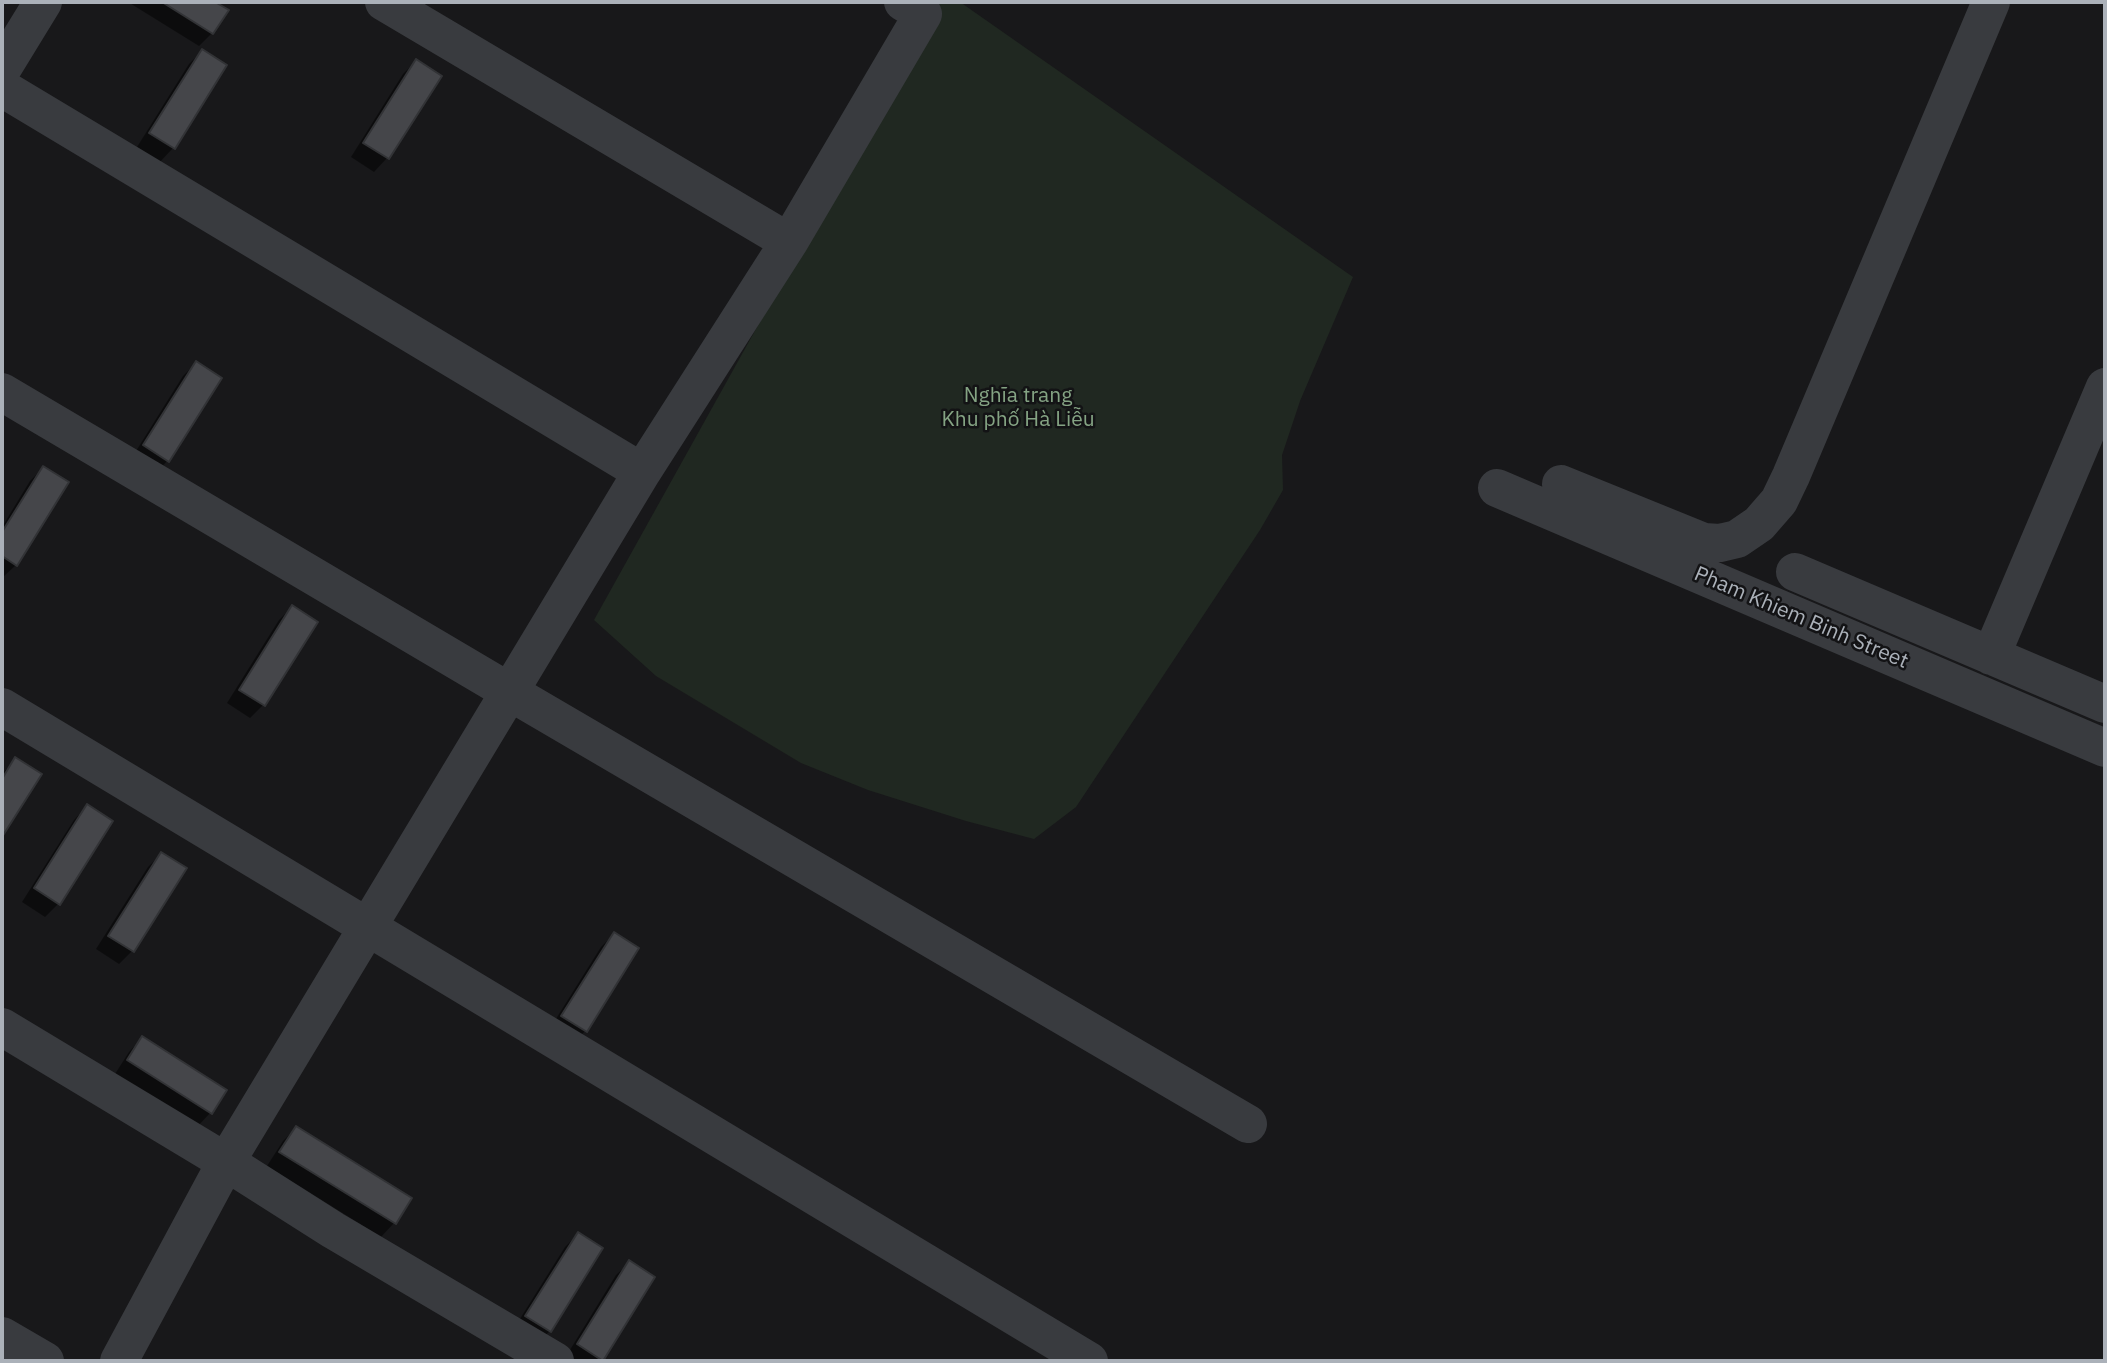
<!DOCTYPE html>
<html>
<head>
<meta charset="utf-8">
<style>
	body { margin:0 }
	#map { position:relative; width:2107px; height:1363px; overflow:hidden; background:#18181a; font-family:"IBM Plex Sans",sans-serif }
	canvas { display:block }
	.frame { position:absolute; inset:0; border:4px solid #abb1b9; pointer-events:none }
</style>
</head>
<body>
<div id="map">
<canvas width="2107" height="1363"></canvas>
<div class="frame"></div>
</div>
<script>
const ctx = document.querySelector('canvas').getContext('2d');
ctx.lineJoin = 'round';
function fillPath(path, color) {
  ctx.fillStyle = color;
  ctx.fill(path, 'evenodd');
}
function toPath(rows) {
  const path = new Path2D();
  for (const r of rows) {
    path.moveTo(r[0], r[1]);
    for (let i = 2; i < r.length; i += 2) path.lineTo(r[i], r[i + 1]);
  }
  return path;
}
function trace(path, color, width, dash) {
  ctx.strokeStyle = color;
  ctx.lineWidth = width;
  ctx.lineCap = dash ? 'butt' : 'round';
  ctx.setLineDash(dash || []);
  ctx.stroke(path);
}
function drawText(font, color, halo, rows, align = 'center') {
  ctx.font = font + ' "IBM Plex Sans",sans-serif';
  ctx.lineWidth = 5;
  ctx.setLineDash([]);
  ctx.textBaseline = 'middle';
  ctx.strokeStyle = halo;
  ctx.fillStyle = color;
  for (const [text, x, y, turn = 0] of rows) {
    ctx.save();
    ctx.translate(x, y);
    ctx.rotate((+turn || 0) * Math.PI / 180);
    ctx.textAlign = isNaN(turn) ? turn : align;
    if (halo) ctx.strokeText(text, 0, 0);
    ctx.fillText(text, 0, 0);
    ctx.restore();
  }
}
fillPath(toPath([
	[938,2,960,2,1353,277,1300,401,1282,455,1283,490,1260,530,1076,807,1034,839,966,821,868,790,801,763,656,676,594,620]
]), '#202821');
fillPath(toPath([
	[128,2,212,2,226,11,212,33,199,46],
	[202,51,225,66,173,148,160,162,137,147,189,64],
	[416,61,439,76,387,158,374,172,351,157,403,74],
	[196,363,168,460,155,474,131,459,183,376],
	[43,468,16,565,2,578,2,527,30,481],
	[292,607,264,704,250,718,227,703,279,620],
	[16,759,39,774,2,833,2,774],
	[87,806,58,904,45,917,22,902,74,820],
	[161,854,184,869,132,951,119,964,96,949,148,867],
	[614,934,585,1031,572,1044,549,1030,601,947],
	[142,1038,211,1112,198,1126,115,1074,129,1052],
	[296,1128,410,1198,394,1223,381,1237,267,1166,283,1141],
	[578,1234,550,1331,536,1344,513,1330,565,1247],
	[630,1262,602,1359,600,1361,570,1361,565,1358,616,1275]
]), '#0007');
const building = toPath([
	[162,2,215,2,229,10,213,34,162,2],
	[202,49,227,65,175,149,149,133,202,49],
	[416,59,442,76,389,159,363,143,416,59],
	[196,361,222,378,169,462,143,445,196,361],
	[43,466,69,482,17,566,2,556,2,532,43,466],
	[292,605,318,622,265,706,239,690,292,605],
	[15,757,42,774,2,837,2,779,15,757],
	[87,804,113,821,60,905,34,888,87,804],
	[161,852,187,868,134,952,108,936,161,852],
	[614,932,639,948,587,1032,561,1016,614,932],
	[142,1036,227,1090,212,1114,127,1060,142,1036],
	[296,1126,412,1198,396,1224,279,1152,296,1126],
	[578,1232,603,1248,551,1332,525,1316,578,1232],
	[629,1260,655,1277,603,1361,577,1344,629,1260]
]);
fillPath(building, '#45464a');
trace(building, '#323336', 2);
trace(toPath([
	[384,2,789,242],
	[2,69,43,2],
	[2,88,642,472],
	[2,392,508,691,1248,1124],
	[1561,484,1704,542,1720,543,1737,539,1759,524,1779,501,1791,476,1991,2],
	[1497,488,2105,748],
	[1795,572,2105,704],
	[1991,656,2105,387],
	[2,707,1089,1361],
	[2,1027,226,1162,333,1230,555,1361],
	[2,1336,45,1361],
	[119,1361,226,1162,642,472,789,242,923,14,903,2]
]), '#393b3f', 38);
drawText('21px', '#84a383', '#131315', [
	["Nghĩa trang",1018,396],
	["Khu phố Hà Liễu",1018,420]
]);
drawText('21px', '#abb1b9', '#131315', [
	["Pham Khiem Binh Street",1801,618,23]
]);
</script>
</body>
</html>
